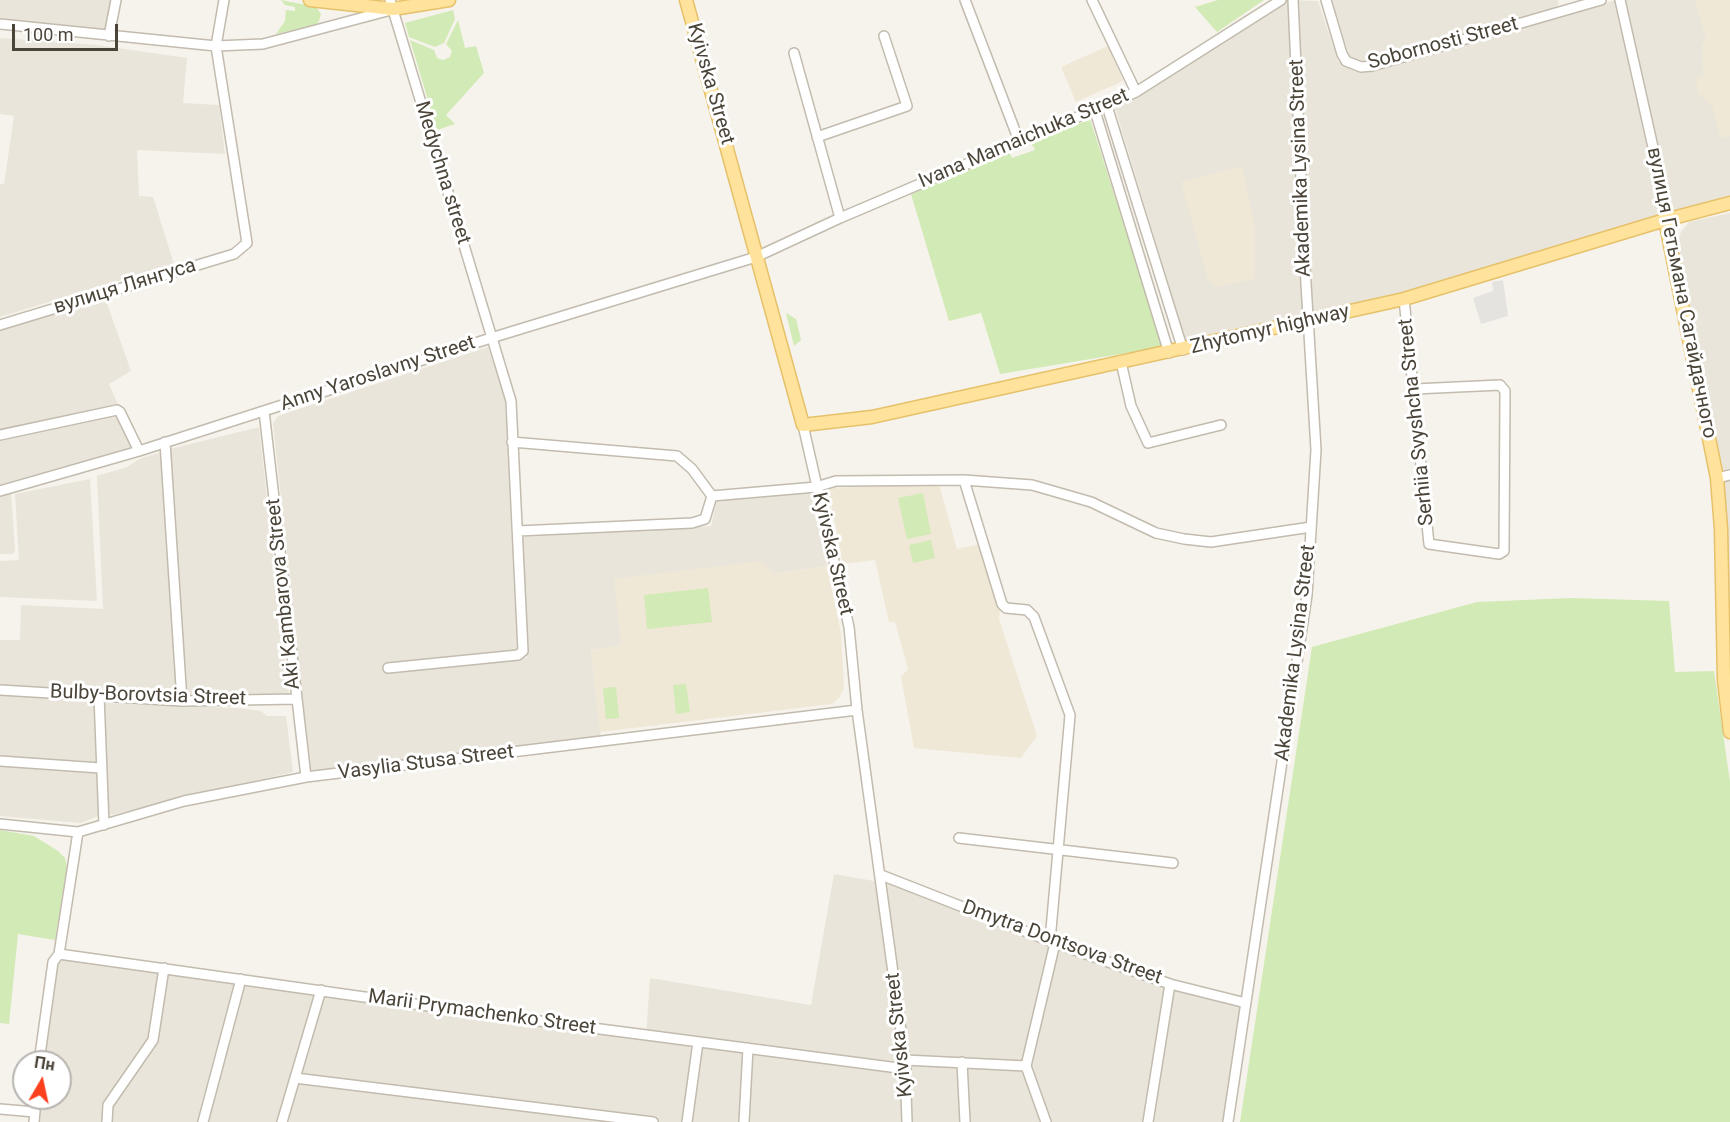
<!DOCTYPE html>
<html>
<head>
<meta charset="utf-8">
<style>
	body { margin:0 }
	#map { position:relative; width:1730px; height:1122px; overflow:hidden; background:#f6f3ec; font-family:Roboto,sans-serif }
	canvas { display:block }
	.north { position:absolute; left:12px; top:1050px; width:60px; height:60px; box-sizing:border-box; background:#fff; border:2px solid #b7b4b0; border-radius:50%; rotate:9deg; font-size:16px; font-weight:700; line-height:24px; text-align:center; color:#4b4439 }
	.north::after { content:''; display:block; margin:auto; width:21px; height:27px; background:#fc3f1d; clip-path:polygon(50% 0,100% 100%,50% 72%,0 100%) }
	.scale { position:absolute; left:12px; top:24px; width:106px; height:27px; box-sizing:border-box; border:3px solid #4b4439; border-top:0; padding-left:8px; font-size:18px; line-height:21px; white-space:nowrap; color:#4b4439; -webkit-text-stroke:4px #fff; paint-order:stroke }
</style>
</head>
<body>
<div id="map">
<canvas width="1730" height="1122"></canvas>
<div class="north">Пн</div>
<div class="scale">100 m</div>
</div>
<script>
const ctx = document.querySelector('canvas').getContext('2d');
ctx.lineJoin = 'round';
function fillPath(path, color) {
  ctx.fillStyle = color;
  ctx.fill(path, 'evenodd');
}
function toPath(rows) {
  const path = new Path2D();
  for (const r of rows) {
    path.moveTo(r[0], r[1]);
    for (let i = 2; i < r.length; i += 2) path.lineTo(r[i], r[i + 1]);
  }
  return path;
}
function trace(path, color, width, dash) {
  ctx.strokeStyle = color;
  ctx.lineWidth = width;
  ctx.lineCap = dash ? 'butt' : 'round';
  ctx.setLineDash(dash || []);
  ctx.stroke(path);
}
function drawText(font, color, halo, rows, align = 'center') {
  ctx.font = font + ' Roboto,sans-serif';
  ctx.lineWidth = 6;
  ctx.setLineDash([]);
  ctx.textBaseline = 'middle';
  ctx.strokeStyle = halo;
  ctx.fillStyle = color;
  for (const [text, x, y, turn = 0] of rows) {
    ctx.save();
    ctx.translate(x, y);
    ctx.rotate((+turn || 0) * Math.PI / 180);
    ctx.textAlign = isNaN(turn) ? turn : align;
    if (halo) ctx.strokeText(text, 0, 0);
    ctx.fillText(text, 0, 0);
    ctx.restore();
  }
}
fillPath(toPath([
	[0,0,112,0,106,31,0,20],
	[1289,0,1318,1,1338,61,1354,71,1372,72,1616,0,1730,0,1730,200,1641,221,1321,320,1187,345,1115,108,1152,89],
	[1332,0,1558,0,1559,3,1555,9,1369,62,1355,61,1349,55],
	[0,38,97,45,187,58,183,103,219,105,225,154,137,150,139,196,153,197,174,264,0,317,0,184,4,184,14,116,0,114],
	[1730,213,1730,472,1719,475,1677,243,1681,232,1689,222],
	[105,298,131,371,109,384,119,407,0,431,0,329],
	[488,347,505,400,517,651,385,665,385,673,527,658,523,537,711,526,717,500,810,492,827,566,774,574,621,640,621,646,591,650,601,737,310,772,273,423,278,416],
	[118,415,134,449,0,487,0,439],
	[259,427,289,695,187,696,170,449],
	[162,452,178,698,0,687,0,640,20,640,21,605,103,609,97,476,127,467,139,459],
	[90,479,97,601,0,597,0,561,19,560,15,494],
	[1730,481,1730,618,1728,618,1721,483],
	[11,492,15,551,13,554,0,554,0,495],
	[0,695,95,701,101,815,81,823,0,816],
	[104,703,237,708,261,711,267,716,286,716,293,772,107,816,103,776],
	[834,874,891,884,1240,1007,1224,1122,35,1122,36,1098,60,1098,60,1062,39,1062,56,959,646,1037,650,978,811,1005]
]), '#eae5da');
fillPath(toPath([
	[1695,0,1730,0,1730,136,1720,138,1713,108,1698,93,1696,77,1703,77,1702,44,1706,39],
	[1108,46,1123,81,1076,102,1061,67],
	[1242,166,1255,227,1255,279,1216,287,1208,279,1181,182],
	[939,484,957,549,981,544,1000,607,999,619,1037,736,1021,758,914,748,901,677,908,669,895,622,889,622,875,560,843,564,828,488],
	[761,561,774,574,827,566,841,633,844,688,839,698,832,704,600,732,591,650,621,645,614,579]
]), '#efe8d6');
fillPath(toPath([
	[281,0,316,7,321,14,319,21,317,24,276,34,285,21,286,10,295,11,295,7,285,5],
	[1218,0,1264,0,1217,32,1195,7],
	[453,10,455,19,444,43,435,47,409,37,405,23],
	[458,20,465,48,476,46,484,73,446,115,455,124,437,130,410,40,434,50,437,58,443,60,450,57,452,51,446,44],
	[1090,119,1163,347,1000,374,981,313,949,321,911,194,1009,152,1012,158,1035,150,1031,143],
	[786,313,796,319,801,340,794,346],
	[923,493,931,534,907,539,898,498],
	[931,540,935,558,913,563,909,545],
	[708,588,712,622,647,629,644,595],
	[1571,598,1669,601,1675,672,1714,671,1730,782,1730,1122,1240,1122,1312,647,1477,602],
	[686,684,690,712,676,714,673,685],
	[616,687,619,718,606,719,603,688],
	[0,830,34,836,58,851,65,858,67,867,55,940,18,934,9,1024,0,1023]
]), '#d2eab5');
fillPath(toPath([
	[1503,280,1508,316,1481,324,1473,298,1493,291,1492,282]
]), '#e5e3e0');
const minor = toPath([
	[965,0,1019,141],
	[1092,0,1136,92],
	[1326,0,1342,54,1346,61,1361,67,1372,66,1601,0],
	[1620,0,1657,165,1665,220],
	[0,24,216,46,263,44,391,10],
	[109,36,116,0],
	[794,53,840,218],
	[1107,106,1183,350],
	[1095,111,1169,353],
	[817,137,907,106,884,36],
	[1404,299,1429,544,1499,554,1504,551,1505,391,1500,385,1415,389],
	[0,325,234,254,247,243,216,46,224,0],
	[1121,362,1131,406,1148,443,1221,425],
	[264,411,306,777],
	[803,425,849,627,857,710,905,1060,907,1122],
	[0,435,117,410,120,412,139,451],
	[165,442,182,701],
	[512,442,677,456,692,469,712,496,705,519,692,523,518,531],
	[1717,478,1730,475],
	[964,480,1002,604,1006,608,1027,610,1034,617,1070,715,1050,941],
	[0,491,139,451,491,338,756,257,840,218,1136,92,1281,0],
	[712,496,816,487,836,481,964,480,1032,485,1091,502,1156,533,1184,539,1211,542,1311,527],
	[388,668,518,655,523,651,511,401,390,0],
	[0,690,182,701,296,699],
	[99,695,104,825],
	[0,761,100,768],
	[0,824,78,832,184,801,306,777,857,710],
	[959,838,1173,863],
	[881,875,1050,941,1170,984,1246,1003],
	[59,954,478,1013,906,1069],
	[905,1060,1026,1066,1055,943],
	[39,1062,53,962,59,954,78,832],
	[962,1062,965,1122],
	[1026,1066,1046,1122],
	[295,1078,653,1122],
	[0,1109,35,1112],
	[34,1122,36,1098],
	[107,1122,108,1105,153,1040,164,968],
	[203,1122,241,979],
	[282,1122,321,990],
	[687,1122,698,1042],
	[744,1122,748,1048],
	[1148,1122,1170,984],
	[1228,1122,1307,595,1316,450,1305,267,1293,0]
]);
const major = toPath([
	[310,0,393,9,449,0],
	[686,0,803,425,872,417,1404,299,1665,220,1730,203],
	[1665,220,1717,478,1721,529,1724,680,1730,732]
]);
trace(minor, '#c2bbae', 12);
trace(major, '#e6c16a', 15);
trace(minor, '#fff', 9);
trace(major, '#ffe39c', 12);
drawText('20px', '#4b4439', '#fff', [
	["Sobornosti Street",1443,44,-15],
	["Kyivska Street",710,84,74],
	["Ivana Mamaichuka Street",1024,139,-23],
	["Akademika Lysina Street",1301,168,-92],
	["Medychna street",442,173,73],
	["вулиця Лянгуса",125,287,-17],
	["вулиця Гетьмана Сагайдачного",1681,293,79],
	["Zhytomyr highway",1270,330,-13],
	["Anny Yaroslavny Street",378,374,-18],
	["Serhiia Svyshcha Street",1417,422,-96],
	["Kyivska Street",832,554,77],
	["Aki Kambarova Street",284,594,-96],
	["Akademika Lysina Street",1296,653,-83],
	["Bulby-Borovtsia Street",148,696,2],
	["Vasylia Stusa Street",426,763,-7],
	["Dmytra Dontsova Street",1062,943,20],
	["Marii Prymachenko Street",482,1013,8],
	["Kyivska Street",900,1035,-96]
]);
</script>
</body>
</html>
